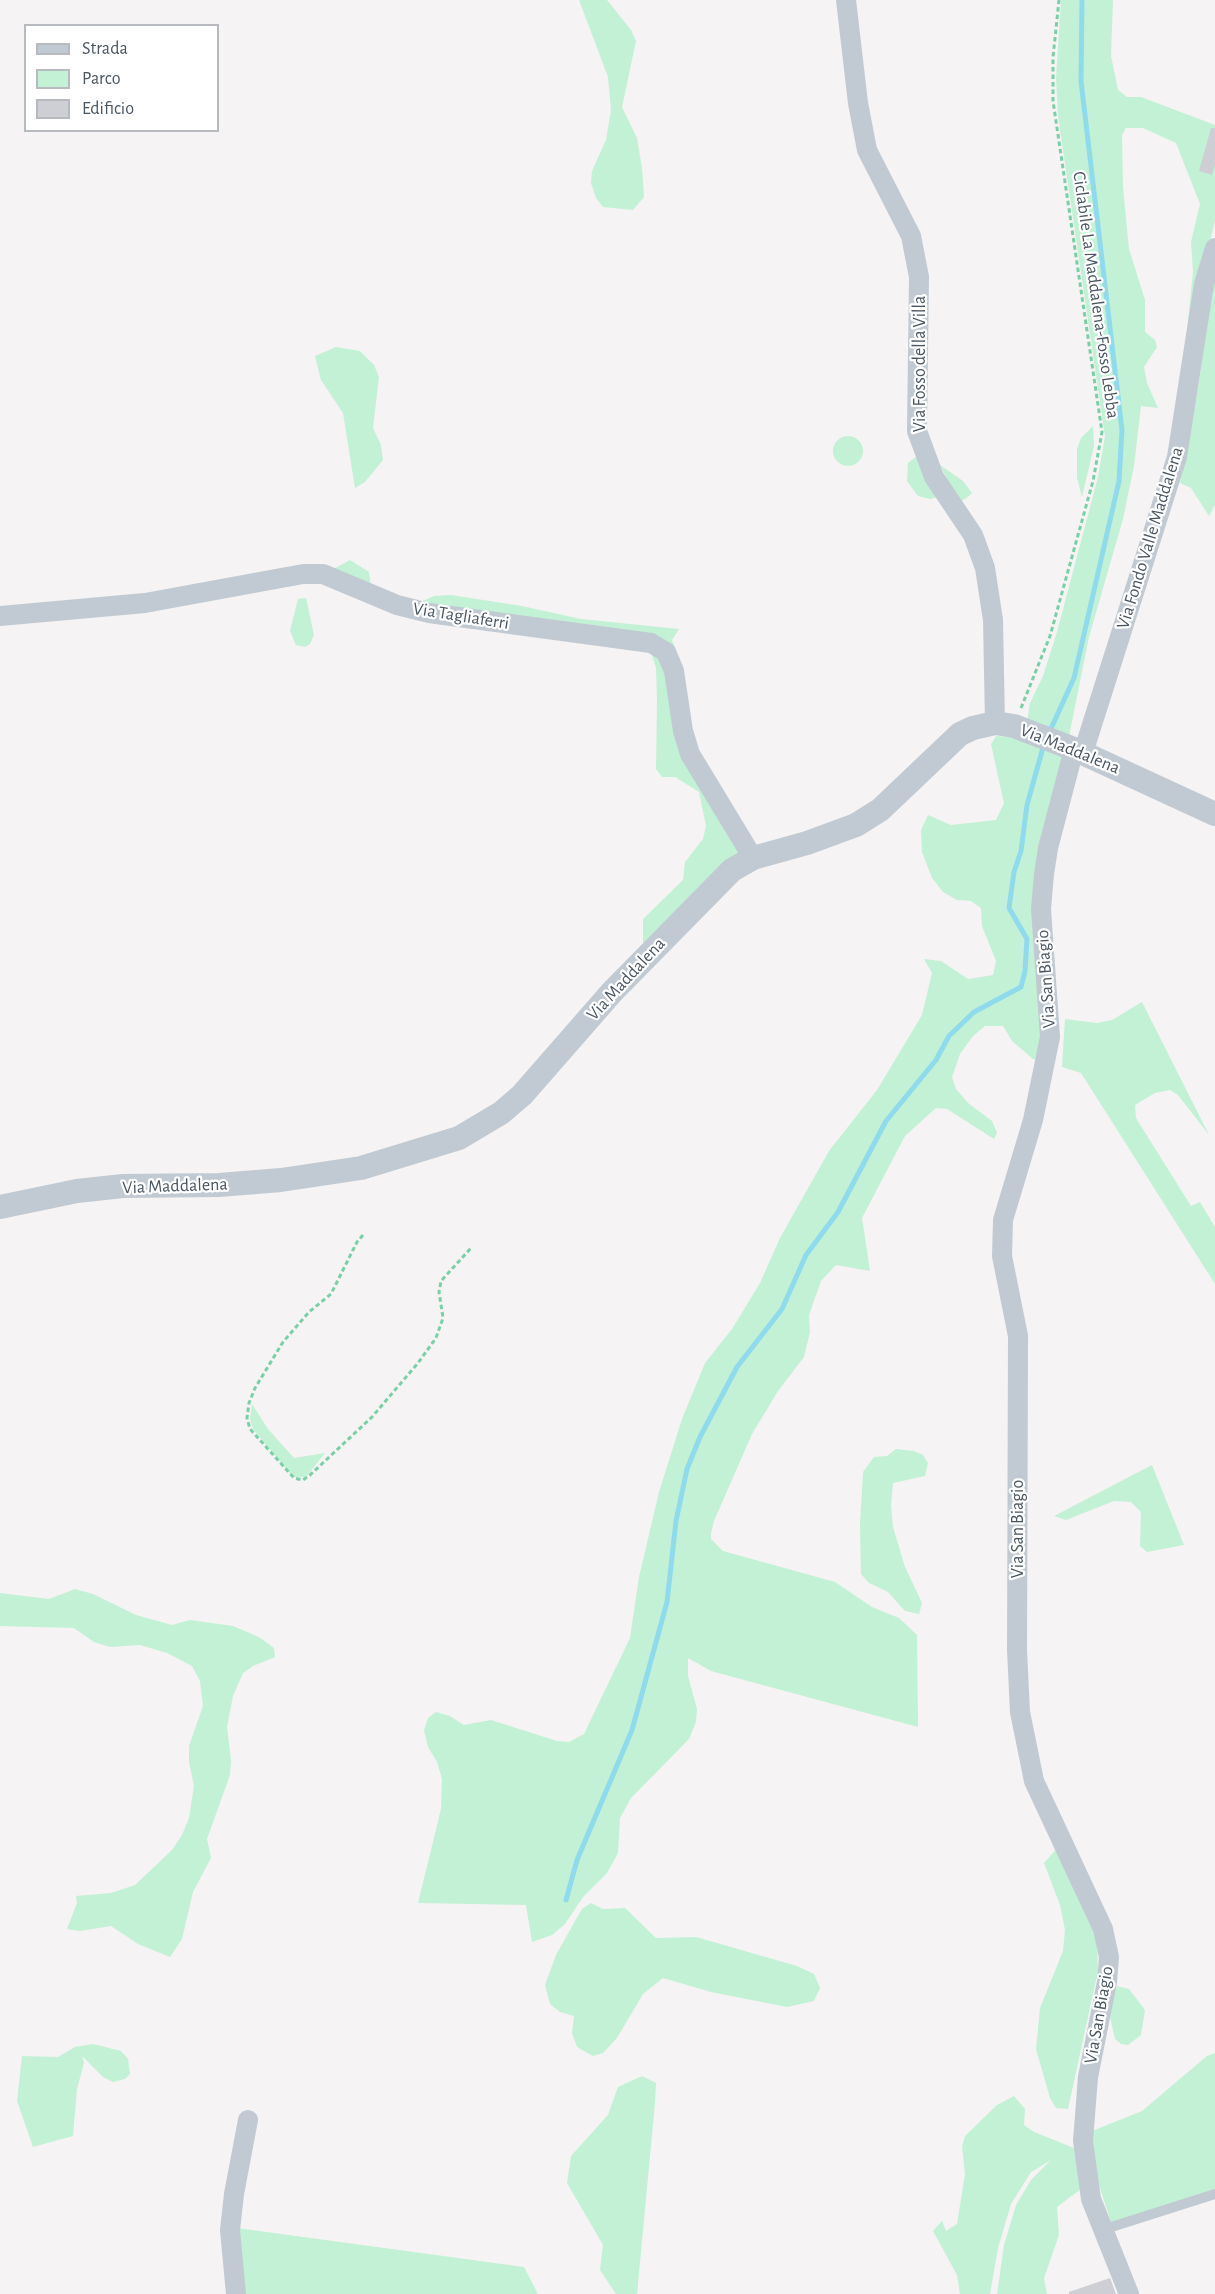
<!DOCTYPE html>
<html>
<head>
<meta charset="utf-8">
<style>
	body { margin:0 }
	#map { position:relative; width:1215px; height:2294px; overflow:hidden; background:#f5f3f3; font-family:"Alegreya Sans",sans-serif }
	canvas { display:block }
	.legend { position:absolute; left:24px; top:24px; width:195px; height:108px; box-sizing:border-box; background:#fff; border:2px solid #b7bbc0; margin:0; padding:8px 10px; list-style:none; font-size:18px; color:#4a5661 }
	.legend li { display:flex; align-items:center; gap:12px; height:30px }
	.legend b { width:30px; border:2px solid #b7bbc0 }
</style>
</head>
<body>
<div id="map">
<canvas width="1215" height="2294"></canvas>
<ul class="legend">
<li><b style="height:8px;background:#c1cad2"></b>Strada</li>
<li><b style="height:16px;background:#c3f1d5"></b>Parco</li>
<li><b style="height:16px;background:#cdcfd5"></b>Edificio</li>
</ul>
</div>
<script>
const ctx = document.querySelector('canvas').getContext('2d');
ctx.lineJoin = 'round';
function fillPath(path, color) {
  ctx.fillStyle = color;
  ctx.fill(path, 'evenodd');
}
function toPath(rows) {
  const path = new Path2D();
  for (const r of rows) {
    if (r.length === 3) {
      path.moveTo(r[0] + r[2], r[1]);
      path.arc(r[0], r[1], r[2], 0, 2 * Math.PI);
      continue;
    }
    path.moveTo(r[0], r[1]);
    for (let i = 2; i < r.length; i += 2) path.lineTo(r[i], r[i + 1]);
  }
  return path;
}
function trace(path, color, width, dash) {
  ctx.strokeStyle = color;
  ctx.lineWidth = width;
  ctx.lineCap = dash ? 'butt' : 'round';
  ctx.setLineDash(dash || []);
  ctx.stroke(path);
}
function drawText(font, color, halo, rows, align = 'center') {
  ctx.font = font + ' "Alegreya Sans",sans-serif';
  ctx.lineWidth = 4.5;
  ctx.setLineDash([]);
  ctx.textBaseline = 'middle';
  ctx.strokeStyle = halo;
  ctx.fillStyle = color;
  for (const [text, x, y, turn = 0] of rows) {
    ctx.save();
    ctx.translate(x, y);
    ctx.rotate((+turn || 0) * Math.PI / 180);
    ctx.textAlign = isNaN(turn) ? turn : align;
    if (halo) ctx.strokeText(text, 0, 0);
    ctx.fillText(text, 0, 0);
    ctx.restore();
  }
}
fillPath(toPath([
	[579,0,607,0,631,30,636,41,622,107,637,138,642,168,644,197,633,210,603,207,596,198,591,183,592,171,606,140,611,110,608,77],
	[1061,0,1113,0,1111,56,1118,90,1127,97,1141,97,1215,125,1215,220,1184,360,1193,272,1191,242,1200,204,1176,143,1143,128,1126,128,1122,135,1123,188,1129,249,1145,300,1145,332,1155,340,1157,347,1144,367,1147,383,1158,408,1141,406,1134,466,1123,519,1089,637,1069,736,1027,722,1030,703,1043,676,1057,632,1098,477,1105,436,1058,116,1056,78],
	[1215,266,1215,505,1209,516,1191,488,1180,483,1199,382],
	[336,347,360,351,374,365,379,377,373,428,381,445,383,460,365,482,355,488,343,413,321,380,315,356],
	[1093,426,1094,446,1082,497,1077,478,1077,449,1081,438],
	[848,451,15],
	[921,453,942,496,930,499,918,496,907,481,908,463],
	[940,465,963,481,972,493,969,496,959,503],
	[350,560,369,572,371,588,330,571],
	[451,595,522,606,581,619,679,629,672,640,675,648,661,639,414,605,434,596],
	[306,598,314,635,310,644,305,647,296,645,290,631,298,599],
	[651,652,666,657,689,756,747,852,643,954,643,919,683,880,685,862,703,839,706,826,699,792,675,777,662,777,656,769,657,700,656,668],
	[996,736,1009,737,1056,751,1067,762,1045,846,1044,1062,1033,1059,1012,1041,1003,1026,985,1026,973,1036,960,1054,952,1077,956,1089,968,1103,992,1121,997,1133,994,1139,947,1109,936,1108,905,1136,862,1218,870,1271,836,1265,821,1281,809,1315,810,1332,804,1357,778,1391,752,1434,714,1521,711,1533,711,1539,723,1551,835,1582,872,1607,899,1618,917,1635,918,1727,711,1671,688,1658,688,1676,697,1709,696,1722,689,1739,631,1798,620,1818,618,1853,607,1873,583,1897,565,1924,552,1935,532,1942,526,1905,418,1903,441,1809,442,1779,437,1762,428,1747,424,1730,428,1718,436,1712,450,1716,464,1725,491,1720,557,1741,569,1742,584,1734,630,1638,639,1577,659,1492,682,1419,705,1363,732,1329,760,1283,780,1238,829,1151,877,1090,922,1015,932,973,924,959,941,961,968,979,993,975,996,961,982,926,981,908,971,901,957,900,943,892,932,878,922,852,921,830,928,815,951,825,996,820,1004,803,991,744],
	[1142,1002,1209,1135,1178,1095,1170,1090,1155,1093,1135,1105,1136,1118,1191,1206,1200,1202,1215,1227,1215,1284,1081,1073,1062,1067,1065,1019,1097,1023,1112,1020],
	[252,1404,268,1429,294,1458,325,1453,306,1477,293,1477,253,1429,250,1419],
	[896,1449,914,1451,923,1455,928,1463,925,1476,893,1483,891,1506,893,1527,905,1567,922,1603,919,1614,905,1611,888,1592,869,1583,861,1574,860,1524,863,1472,874,1457,887,1456],
	[1152,1465,1184,1545,1147,1552,1140,1546,1141,1512,1131,1502,1114,1501,1066,1520,1054,1516],
	[75,1589,93,1594,136,1615,172,1625,190,1620,233,1626,259,1637,274,1648,275,1657,253,1666,243,1673,233,1696,227,1727,231,1760,230,1775,207,1839,211,1858,193,1892,182,1939,170,1957,138,1944,111,1926,80,1931,67,1929,77,1903,76,1896,111,1893,135,1885,172,1850,182,1835,189,1818,194,1786,189,1762,189,1746,203,1706,200,1681,192,1666,167,1653,140,1645,110,1647,94,1642,74,1628,0,1626,0,1593,49,1599],
	[1059,1846,1097,1940,1098,1971,1068,2109,1056,2108,1050,2098,1036,2049,1040,2008,1063,1951,1065,1930,1060,1905,1044,1863],
	[591,1903,603,1909,625,1908,656,1938,696,1937,797,1966,814,1974,820,1988,814,2001,787,2007,711,1992,663,1978,643,1994,617,2038,603,2053,593,2056,577,2047,572,2033,574,2016,560,2012,550,2004,545,1985,556,1955,575,1921,582,1909],
	[1117,1986,1129,1989,1145,2010,1141,2035,1128,2045,1121,2044,1115,2039,1110,2017,1113,1993],
	[93,2044,121,2051,128,2059,130,2074,125,2079,113,2082,103,2077,82,2056,84,2063,77,2089,73,2136,33,2147,17,2101,22,2056,58,2057,75,2047],
	[1215,2053,1215,2189,1112,2225,1093,2167,1087,2133,1142,2111,1207,2056],
	[642,2076,656,2083,655,2103,637,2294,616,2294,600,2270,603,2245,567,2183,571,2156,608,2115,618,2087],
	[1014,2096,1025,2109,1024,2125,1034,2132,1074,2148,1081,2189,1057,2207,1059,2235,1044,2278,1047,2294,997,2294,1004,2245,1016,2205,1031,2180,1051,2160,1031,2172,1011,2204,998,2248,990,2294,960,2294,957,2275,933,2231,942,2221,946,2231,957,2224,965,2174,962,2146,965,2136,997,2105],
	[237,2228,524,2267,538,2294,241,2294]
]), '#c3f1d5');
trace(toPath([
	[1049,733,1074,678,1119,481,1122,430,1081,81,1082,0],
	[566,1900,577,1860,632,1730,667,1602,676,1521,687,1469,700,1437,737,1367,782,1309,806,1255,838,1212,886,1121,936,1060,949,1036,974,1012,1021,987,1025,971,1027,939,1009,908,1014,872,1021,851,1027,805,1044,744]
]), '#90daee', 5);
fillPath(toPath([
	[1211,128,1215,128,1215,164,1212,175,1199,171],
	[1110,2278,1116,2294,1069,2294,1069,2292]
]), '#cdcfd5');
trace(toPath([
	[1021,708,1050,636,1093,481,1102,432,1053,101,1053,57,1059,0],
	[363,1235,357,1242,331,1294,309,1312,283,1342,255,1388,249,1403,247,1418,250,1429,294,1478,303,1480,310,1475,372,1417,418,1363,436,1338,443,1318,439,1292,441,1281,471,1248]
]), '#7ad0a6', 3, [4.5, 3]);
trace(toPath([
	[1102,2230,1215,2194]
]), '#c1cad2', 10);
trace(toPath([
	[846,0,858,103,867,150,911,236,919,277,917,431,934,477,973,535,985,568,993,620,995,723],
	[0,616,145,603,303,574,323,574,397,605,429,613,651,643,666,652,674,671,683,731,690,754,753,858],
	[1074,749,1048,848,1044,874,1041,909,1050,1037,1033,1120,1003,1220,1002,1256,1018,1336,1017,1650,1020,1712,1034,1781,1103,1929,1109,1957,1107,1982,1088,2077,1083,2141,1091,2199,1129,2294],
	[1083,753,1177,457,1204,284,1215,248],
	[236,2294,230,2230,234,2194,248,2120]
]), '#c1cad2', 20);
trace(toPath([
	[0,1207,77,1191,123,1186,219,1185,281,1180,361,1168,459,1138,501,1113,522,1095,612,992,732,870,753,858,807,843,856,825,880,810,960,734,973,728,995,723,1014,726,1074,749,1215,814]
]), '#c1cad2', 24);
drawText('18px', '#4a5661', '#fff', [
	["Ciclabile La Maddalena-Fosso Lebba",1096,295,82],
	["Via Fosso della Villa",920,364,-90],
	["Via Fondo Valle Maddalena",1150,538,-73],
	["Via Tagliaferri",461,616,9],
	["Via Maddalena",1070,749,22],
	["Via Maddalena",626,979,-47],
	["Via San Biagio",1046,979,-94],
	["Via Maddalena",175,1186,-2],
	["Via San Biagio",1018,1529,-90],
	["Via San Biagio",1099,2015,-80]
]);
</script>
</body>
</html>
